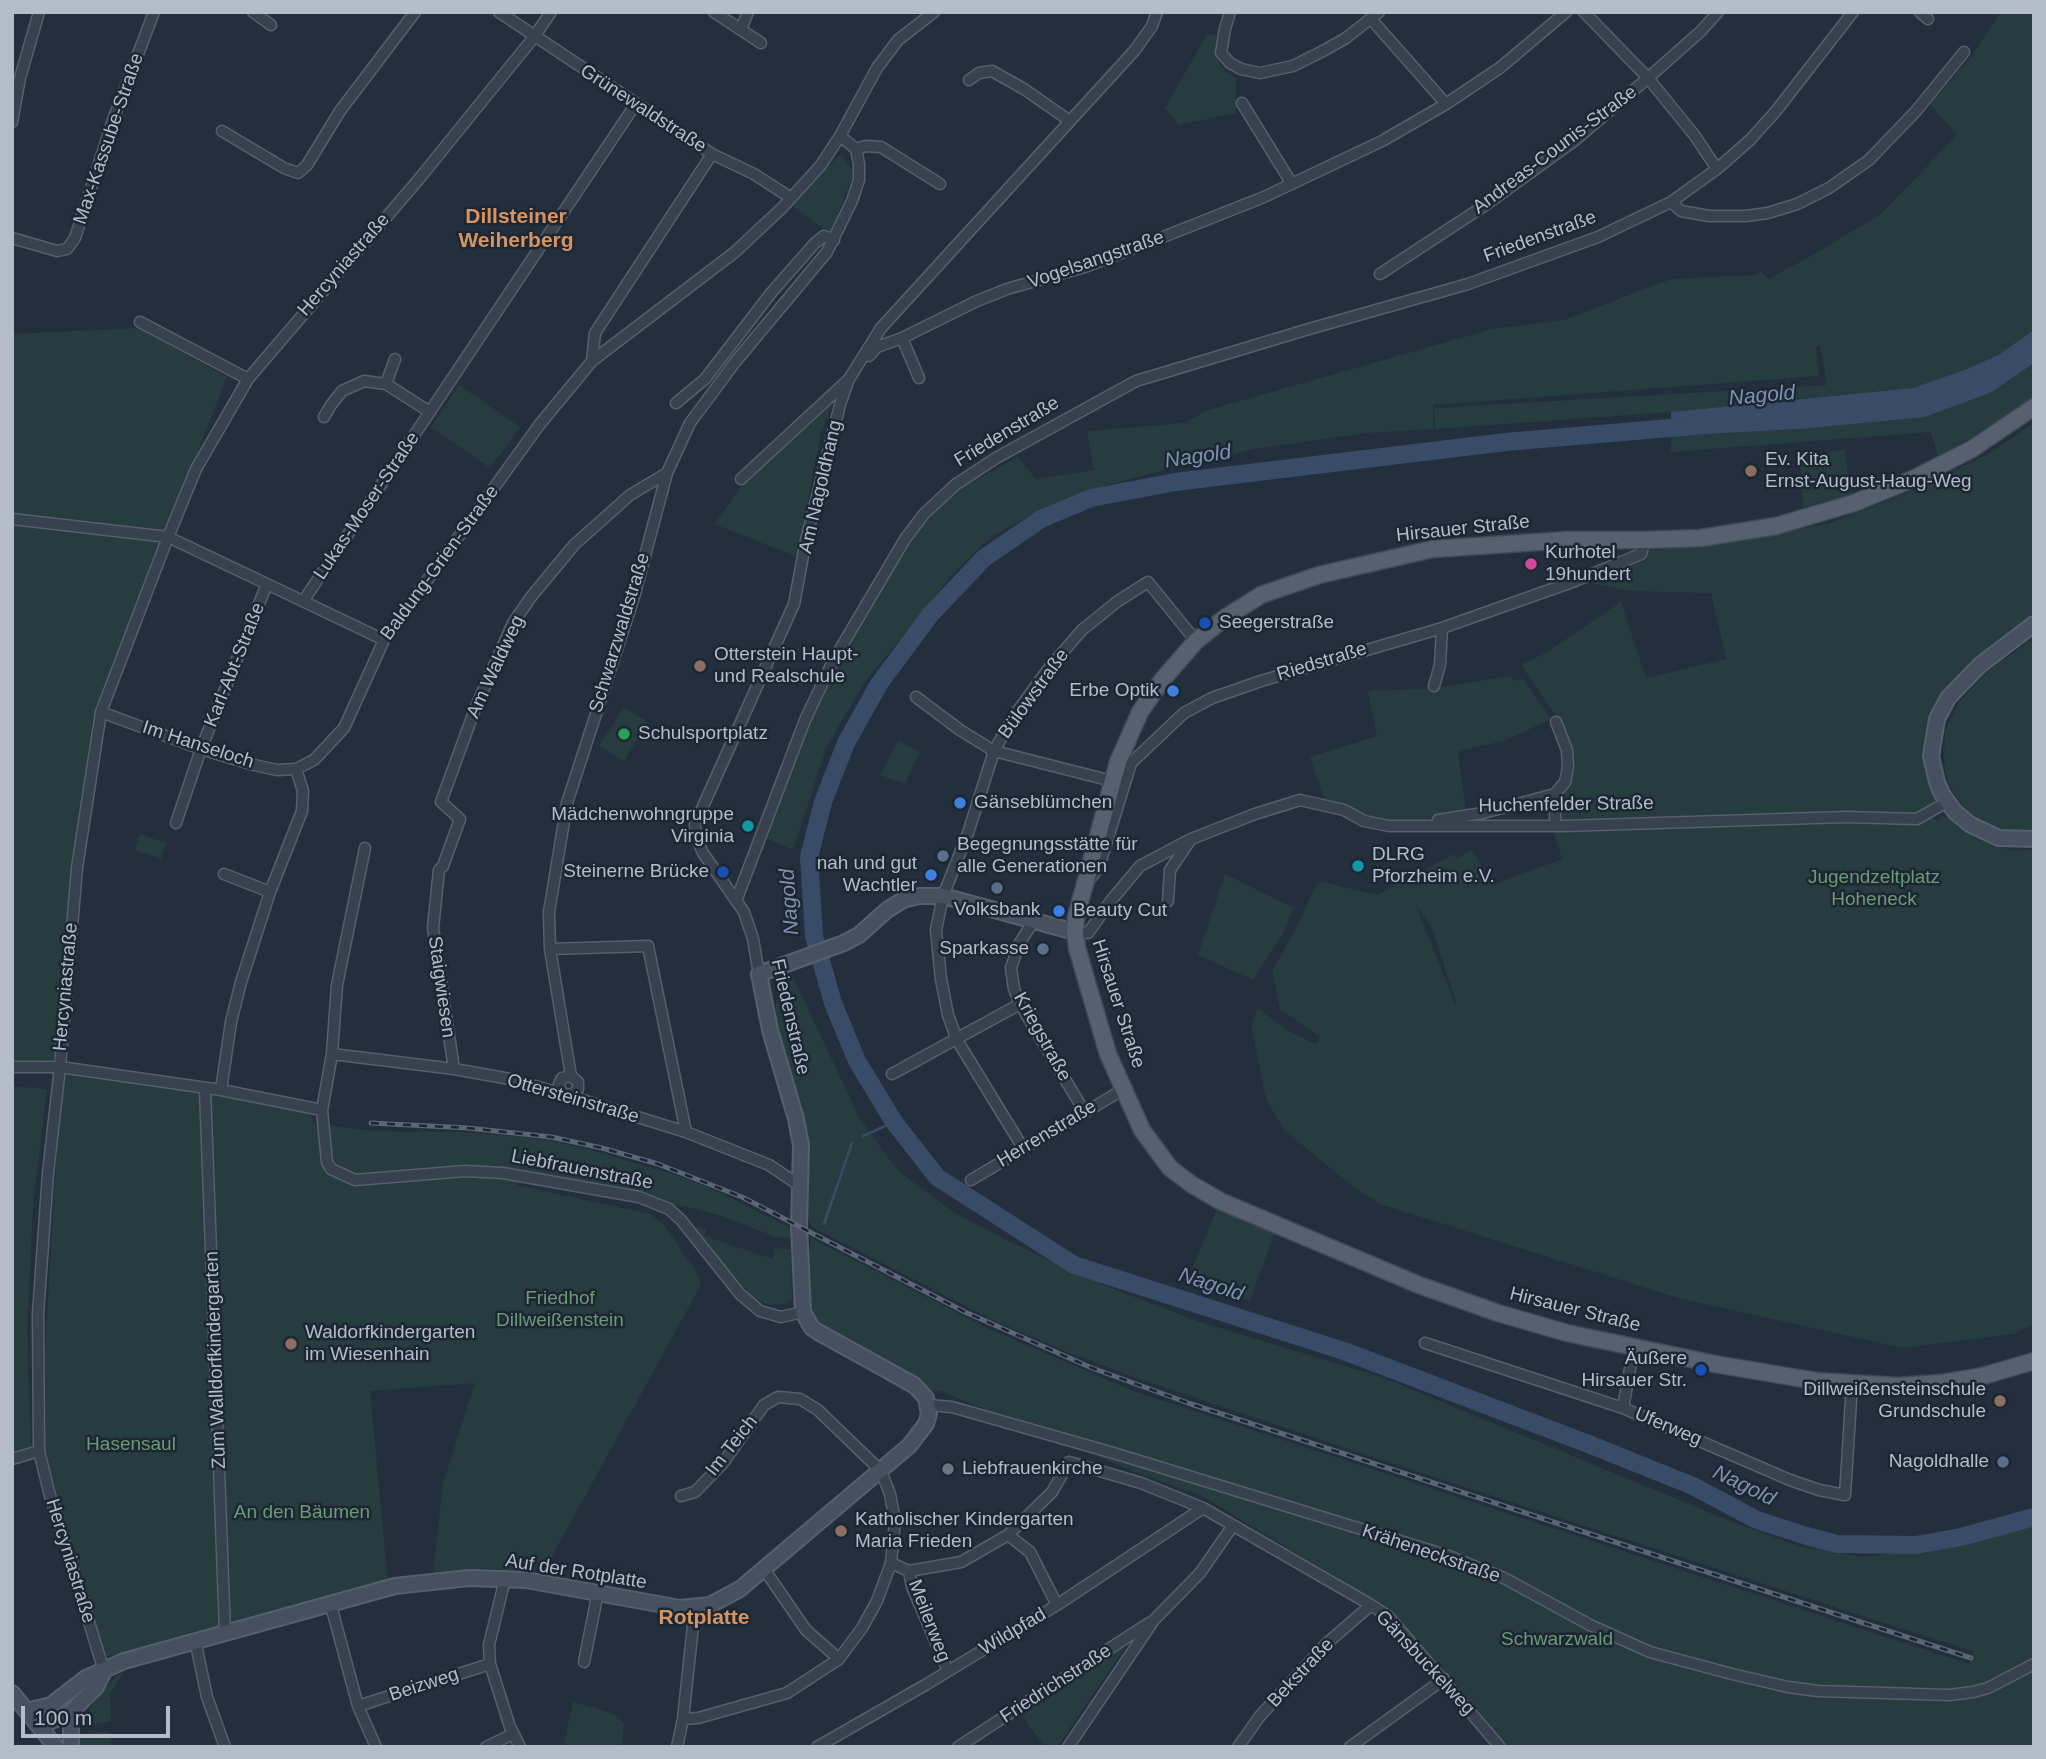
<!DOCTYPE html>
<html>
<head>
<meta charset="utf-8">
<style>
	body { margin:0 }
	#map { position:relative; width:2046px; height:1759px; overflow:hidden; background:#242f3e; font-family:Helvetica,sans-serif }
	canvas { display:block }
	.frame { position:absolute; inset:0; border:14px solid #b4bcc9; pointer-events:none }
	.scale { position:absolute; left:21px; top:1706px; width:149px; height:32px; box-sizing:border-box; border:4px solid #b4bcc9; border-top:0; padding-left:9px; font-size:21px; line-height:24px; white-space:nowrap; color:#b4bcc9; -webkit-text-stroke:5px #1d2633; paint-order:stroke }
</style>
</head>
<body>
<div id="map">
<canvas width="2046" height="1759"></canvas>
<div class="frame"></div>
<div class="scale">100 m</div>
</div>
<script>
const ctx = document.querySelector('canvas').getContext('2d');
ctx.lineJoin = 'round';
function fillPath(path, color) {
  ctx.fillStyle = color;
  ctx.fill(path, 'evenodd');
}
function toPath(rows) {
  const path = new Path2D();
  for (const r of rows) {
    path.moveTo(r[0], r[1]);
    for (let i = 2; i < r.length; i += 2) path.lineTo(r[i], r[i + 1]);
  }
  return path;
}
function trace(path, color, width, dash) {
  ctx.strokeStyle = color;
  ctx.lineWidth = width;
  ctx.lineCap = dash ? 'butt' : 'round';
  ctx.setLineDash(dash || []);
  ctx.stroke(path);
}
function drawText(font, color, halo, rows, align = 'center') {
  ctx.font = font + ' Helvetica,sans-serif';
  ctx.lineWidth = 5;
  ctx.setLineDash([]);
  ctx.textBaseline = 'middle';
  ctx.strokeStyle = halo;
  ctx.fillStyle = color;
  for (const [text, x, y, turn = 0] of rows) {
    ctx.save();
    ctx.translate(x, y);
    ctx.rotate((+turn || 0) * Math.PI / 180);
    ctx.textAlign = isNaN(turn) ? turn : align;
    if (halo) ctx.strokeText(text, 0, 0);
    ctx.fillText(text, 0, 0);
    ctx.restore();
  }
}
fillPath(toPath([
	[2001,12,2034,12,2034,330,1998,355,1967,369,1913,388,1671,412,1435,429,1434,408,1827,385,1820,345,1822,344,1816,347,1819,376,1433,405,1433,429,1366,433,1254,449,1133,478,1088,491,1041,509,990,538,952,575,865,682,827,746,793,850,766,838,812,716,855,636,912,538,954,492,1018,457,1036,479,1094,470,1087,431,1184,423,1208,410,1492,329,1564,320,1671,279,1754,275,1761,271,1768,279,1811,256,1881,214,1957,135,1930,104,1971,57],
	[1219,33,1215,51,1218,62,1225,71,1236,78,1236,113,1179,125,1165,108,1206,36],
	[841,153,854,173,831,232,822,228,794,207,795,202],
	[138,328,227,377,92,720,54,1060,12,1061,12,334],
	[2034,363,2034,397,2000,421,1938,456,1931,432,1671,452,1671,436,1799,429,1992,392],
	[459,385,520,427,490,468,431,427],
	[835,397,821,433,797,557,714,524,746,480],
	[2034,423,2034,613,1956,678,1937,701,1925,741,1927,765,1936,798,1931,816,1937,821,1942,816,1949,818,1977,839,1997,846,2014,851,2034,849,2034,1324,2014,1334,1903,1348,1678,1298,1383,1205,1356,1189,1285,1131,1266,1099,1251,1025,1258,1008,1286,1030,1315,1044,1320,1037,1280,1009,1272,971,1294,932,1318,881,1377,895,1454,854,1457,859,1471,850,1494,884,1562,859,1553,830,1558,795,1568,782,1573,762,1563,727,1521,664,1544,654,1621,602,1646,678,1726,659,1711,593,1629,591,1591,583,1593,577,1646,551,1685,547,1827,524,1902,495,1988,454],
	[1415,903,1432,928,1457,1006,1456,1006],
	[1844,450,1852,495,1803,507,1800,456],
	[2034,638,2034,830,2020,833,1999,829,1977,818,1961,804,1949,785,1944,763,1945,731,1959,702,1988,671],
	[1511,676,1513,681,1523,679,1551,719,1504,741,1458,751,1466,813,1406,821,1379,820,1325,802,1310,757,1377,736,1368,691,1435,688],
	[624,707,648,722,624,761,599,746],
	[898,740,920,752,905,784,880,775],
	[140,834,166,843,161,859,135,850],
	[1225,874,1294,908,1283,933,1253,980,1198,955],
	[791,973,860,1119,898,1171,952,1211,1012,1243,1101,1284,1194,1320,1384,1378,1725,1519,1801,1547,1863,1557,1968,1543,2034,1526,2034,1747,1505,1747,1452,1681,1379,1603,1202,1496,1132,1471,941,1391,908,1394,800,1328,811,1238,987,1328,1133,1391,1969,1664,1974,1652,1363,1454,1139,1379,1065,1351,991,1319,812,1227,805,1211,805,1122,775,1020,779,978],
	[61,1069,204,1092,223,1626,107,1656,102,1651,93,1624,42,1450,45,1354],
	[12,1086,47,1089,33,1205,27,1333,31,1449,12,1455],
	[210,1092,311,1113,313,1123,372,1131,456,1132,507,1135,552,1141,588,1149,679,1176,717,1191,790,1228,790,1238,776,1237,722,1216,687,1207,528,1180,516,1185,650,1214,665,1226,697,1273,701,1285,545,1569,433,1575,443,1483,475,1383,370,1391,388,1583,230,1622,227,1619],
	[1219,1204,1276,1228,1250,1301,1188,1280],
	[694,1227,707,1229,704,1236,773,1259,774,1248,791,1249,792,1299,784,1304,767,1305,752,1296,702,1241],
	[1130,1640,1057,1747,1045,1747,1019,1712],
	[125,1670,110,1694,111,1721,78,1728,97,1698,115,1677],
	[573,1702,612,1713,624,1723,622,1747,566,1747,564,1743],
	[107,1731,110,1733,112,1747,77,1747,76,1734]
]), '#263c3f');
fillPath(toPath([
	[2034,330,2034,363,1992,392,1925,417,1799,429,1671,436,1671,412,1913,388,1967,369,1998,355]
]), '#394c67');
trace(toPath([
	[863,1136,894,1122],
	[824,1224,852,1143]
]), '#394c67', 2.5);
trace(toPath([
	[1693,426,1506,442,1175,482,1091,498,1041,519,984,558,930,615,879,684,846,743,823,802,809,857,814,936,833,1003,857,1061,894,1122,937,1177,1074,1265,1344,1351,1591,1445,1693,1486,1757,1520,1810,1537,1837,1544,1916,1545,1961,1537,2034,1517]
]), '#394c67', 18);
const street = toPath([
	[253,12,271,25],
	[499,12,712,154,754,174,791,198],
	[714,12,761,43],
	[1230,12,1225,29,1221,53,1230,63,1241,69,1260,73,1293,66,1323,51,1346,38,1379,12],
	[1584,12,1648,78,1695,136,1717,169],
	[1920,12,1928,19],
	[1371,19,1446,104],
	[741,29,748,12],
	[969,80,979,73,992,71,1024,89,1070,121],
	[1242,103,1292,184],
	[12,122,20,78,39,12],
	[222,131,284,168,298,173,307,165,340,111,415,12],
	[856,149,866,146,881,147,940,184],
	[1671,202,1681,211,1709,216,1746,216,1768,213,1797,204,1829,188,1869,160,1916,111,1964,52],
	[12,238,57,251,67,249,75,238,113,120,154,12],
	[1380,274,1487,204,1574,141,1648,78,1701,31,1718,12],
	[140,322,248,379],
	[902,338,919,378],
	[869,356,877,347,902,338,977,301,1007,289,1085,267,1158,239,1264,197,1382,141,1446,104,1501,67,1566,12],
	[592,361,595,333,712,154],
	[386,384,395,359],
	[676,403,705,379,771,293,815,243,824,236,834,240],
	[324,417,331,405,342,391,364,381,386,384,430,412],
	[741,479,848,380],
	[12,519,168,537,267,584],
	[304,600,635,105],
	[1434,686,1440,665,1442,628],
	[916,697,960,730,994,751,1112,781],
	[101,712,201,749,254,765,277,770,296,769,314,760,344,728,384,640,540,424,592,361,735,252,783,207,821,165,840,136,877,68,898,40,934,12],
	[1555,794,1555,826],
	[1438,820,1483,813,1555,794,1565,782,1568,767,1567,750,1556,722],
	[176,823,201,749,267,584,384,640],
	[224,874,270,892],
	[1090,879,1099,867,1131,763,1184,713,1212,698,1261,681,1442,628,1575,581,1641,554,1645,540],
	[736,901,805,720,833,661,905,539,924,514,955,485,996,458,1136,381,1309,329,1468,284,1598,237,1671,202,1717,169,1750,140,1776,111,1853,12],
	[1168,901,1170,870,1189,842],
	[1033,922,1019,944,1011,968,1014,989,1020,1004,1084,1111],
	[1075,932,1088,933,1110,902,1140,866,1191,839,1255,814,1300,800,1344,810,1364,821,1389,826,1564,826,1846,817,1917,819,1947,802],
	[550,949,648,946,686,1132],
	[759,974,753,939,744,912,703,853,696,837,695,824,794,604,806,540,841,401,849,379,881,328,1135,50,1152,26,1157,12],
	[332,1054,337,985,365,848],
	[12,1067,60,1067,221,1090,322,1110],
	[454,1069,433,928,439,870,443,866,460,819,441,802,475,709,513,623,531,597,574,545,630,495,667,473],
	[892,1074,1020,1004],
	[571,1076,562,1078,559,1084,560,1090,566,1095,575,1093,578,1089,578,1082,571,1076,550,949,549,912,567,803,634,597,667,473,690,423,736,361,827,252,852,201,859,180,859,164,856,149,840,136],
	[205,1089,225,1632],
	[221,1090,231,1022,241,982,270,892,302,811,303,791,296,769],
	[1023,1148,957,1040,948,1015,941,979,936,930,943,896,968,833,994,751,1013,717,1049,668,1082,630,1118,601,1148,582,1196,641],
	[971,1180,1124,1089],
	[802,1187,769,1165,686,1132,566,1095,510,1079,454,1069,332,1054,322,1110,327,1162,331,1169,355,1180,465,1171,503,1173,639,1197,669,1209,681,1220,740,1294,760,1311,781,1317,803,1312],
	[1425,1343,1623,1408,1790,1480,1819,1490,1845,1495,1852,1384],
	[928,1405,952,1407,1117,1454,1449,1556,1504,1578,1590,1625,1650,1652,1732,1674,1788,1687,1818,1691,1949,1695,1973,1692,1988,1688,2034,1664],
	[1623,1408,1634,1347],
	[12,1459,39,1451],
	[1069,1462,1141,1483,1203,1508,1371,1605,1389,1617,1500,1747],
	[681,1496,695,1492,723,1463,764,1405,778,1397,800,1399,818,1410,881,1471,890,1494,895,1521,891,1563,877,1601,862,1628,839,1659,787,1693,698,1718,683,1719],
	[1008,1535,1030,1552,1057,1605],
	[891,1563,909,1571,961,1562,1008,1535,1052,1492,1069,1462],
	[764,1569,806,1630,839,1659],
	[909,1571,912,1587,948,1671],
	[505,1579,489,1645,490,1664,510,1727,520,1747],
	[330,1602,358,1706,376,1747],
	[195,1640,207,1697,225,1747],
	[584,1662,598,1592],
	[104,1671,49,1492,39,1451,38,1314,48,1173,60,1067,77,868,101,712,168,537,196,469,248,379,419,179,534,37,551,12],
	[358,1706,490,1664],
	[486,1747,513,1734],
	[677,1747,683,1719,695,1607],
	[817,1747,927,1684,1057,1605,1203,1508],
	[958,1747,1149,1623],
	[1068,1747,1154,1620,1200,1573,1232,1527],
	[1238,1747,1260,1716,1326,1644,1371,1605],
	[1350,1747,1444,1679]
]);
const secondary = toPath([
	[2034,624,1980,665,1948,698,1937,719,1931,756,1937,782,1942,794,1955,812,1971,825,1999,838,2034,839],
	[12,1693,56,1747],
	[26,1711,51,1705,86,1678,124,1661,395,1586,469,1578,526,1580,680,1608,710,1605,740,1589,909,1446,926,1424,929,1414,926,1398,914,1385,818,1332,812,1328,803,1312,799,1226,801,1145,796,1119,770,1030,759,974,844,943,859,935,887,910,903,900,919,896,943,896,1075,932],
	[36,1723,49,1722,71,1712,96,1687,104,1671],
	[71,1747,71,1712]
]);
const primary = toPath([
	[2034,407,1972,449,1913,479,1854,503,1776,526,1701,538,1645,540,1568,540,1433,549,1319,575,1261,595,1226,617,1196,641,1163,679,1140,712,1118,762,1076,917,1075,932,1077,948,1108,1054,1142,1130,1170,1168,1191,1184,1220,1201,1419,1285,1498,1313,1567,1333,1715,1364,1816,1381,1898,1386,1941,1383,1983,1376,2034,1361]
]);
trace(street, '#565f6c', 13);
trace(secondary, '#565f6c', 18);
trace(primary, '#414a57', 19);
trace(street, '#38414e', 10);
trace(secondary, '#465061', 14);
trace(primary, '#56606e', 16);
const rail = toPath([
	[371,1123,468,1128,551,1137,602,1148,658,1164,742,1197,965,1312,1092,1368,1191,1404,1971,1658]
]);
trace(rail, '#5a6575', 5);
trace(rail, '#1d2633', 2.5, [8]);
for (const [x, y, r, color] of [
	[1751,471,7,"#8d6e63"],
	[1531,564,7,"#d1479c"],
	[1205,623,7,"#1a4fb4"],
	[700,666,7,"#8d6e63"],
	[1173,691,7,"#3f7fe0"],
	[624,734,7,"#2e9e5b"],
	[960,803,7,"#3f7fe0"],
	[748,826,7,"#0f9aa8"],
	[943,856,7,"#5c6f8a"],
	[1358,866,7,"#0f9aa8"],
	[723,872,7,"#1a4fb4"],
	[931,875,7,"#3f7fe0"],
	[997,888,7,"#5c6f8a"],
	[1059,911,7,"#3f7fe0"],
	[1043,949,7,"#5c6f8a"],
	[291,1344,7,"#8d6e63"],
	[1701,1370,7,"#1a4fb4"],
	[2000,1401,7,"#8d6e63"],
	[2003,1462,7,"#5c6f8a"],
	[948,1469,7,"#6b7280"],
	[841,1531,7,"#8d6e63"]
]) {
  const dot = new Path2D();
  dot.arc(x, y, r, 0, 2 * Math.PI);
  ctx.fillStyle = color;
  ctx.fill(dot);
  trace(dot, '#1d2633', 2.5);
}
drawText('19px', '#b4bcc9', '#1d2633', [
	["Grünewaldstraße",643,109,33],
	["Max-Kassube-Straße",109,139,-71],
	["Andreas-Counis-Straße",1555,150,-37],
	["Friedenstraße",1540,237,-20],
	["Vogelsangstraße",1096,260,-19],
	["Hercyniastraße",344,265,-49],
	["Friedenstraße",1007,432,-31],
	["Am Nagoldhang",821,487,-77],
	["Lukas-Moser-Straße",367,506,-56],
	["Hirsauer Straße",1463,529,-6],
	["Baldung-Grien-Straße",440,563,-54],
	["Schwarzwaldstraße",620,633,-73],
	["Riedstraße",1322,662,-17],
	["Karl-Abt-Straße",235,665,-68],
	["Am Waldweg",496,667,-65],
	["Bülowstraße",1034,694,-54],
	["Im Hanseloch",198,745,18],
	["Huchenfelder Straße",1566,805,-1],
	["Hercyniastraße",66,987,-85],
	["Staigwiesen",441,987,82],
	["Hirsauer Straße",1118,1004,72],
	["Friedenstraße",790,1017,77],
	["Kriegstraße",1042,1037,61],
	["Ottersteinstraße",573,1099,16],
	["Herrenstraße",1047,1134,-31],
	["Liebfrauenstraße",582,1170,11],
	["Hirsauer Straße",1575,1310,14],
	["Zum Walldorfkindergarten",216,1360,-92],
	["Uferweg",1668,1427,23],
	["Im Teich",732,1446,-52],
	["Kräheneckstraße",1431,1554,19],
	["Hercyniastraße",70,1561,73],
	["Auf der Rotplatte",576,1572,9],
	["Meilerweg",929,1621,69],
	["Wildpfad",1013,1632,-31],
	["Gänsbuckelweg",1425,1663,47],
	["Bekstraße",1301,1673,-47],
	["Friedrichstraße",1056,1684,-33],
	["Beizweg",424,1685,-18]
]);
drawText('19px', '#b4bcc9', '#1d2633', [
	["Ev. Kita",1765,460],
	["Ernst-August-Haug-Weg",1765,482],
	["Kurhotel",1545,553],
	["19hundert",1545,575],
	["Seegerstraße",1219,623],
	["Otterstein Haupt-",714,655],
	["und Realschule",714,677],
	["Erbe Optik",1159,691,"right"],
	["Schulsportplatz",638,734],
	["Gänseblümchen",974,803],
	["Mädchenwohngruppe",734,815,"right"],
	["Virginia",734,837,"right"],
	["Begegnungsstätte für",957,845],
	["alle Generationen",957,867],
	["DLRG",1372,855],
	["Pforzheim e.V.",1372,877],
	["nah und gut",917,864,"right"],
	["Wachtler",917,886,"right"],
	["Steinerne Brücke",709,872,"right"],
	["Volksbank",997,910,"center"],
	["Beauty Cut",1073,911],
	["Sparkasse",1029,949,"right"],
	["Waldorfkindergarten",305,1333],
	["im Wiesenhain",305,1355],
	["Äußere",1687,1359,"right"],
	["Hirsauer Str.",1687,1381,"right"],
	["Dillweißensteinschule",1986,1390,"right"],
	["Grundschule",1986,1412,"right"],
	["Nagoldhalle",1989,1462,"right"],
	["Liebfrauenkirche",962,1469],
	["Katholischer Kindergarten",855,1520],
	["Maria Frieden",855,1542]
], 'left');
drawText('19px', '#6b9a76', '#1d2633', [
	["Jugendzeltplatz",1874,878],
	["Hoheneck",1874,900],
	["Friedhof",560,1299],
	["Dillweißenstein",560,1321],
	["Hasensaul",131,1445],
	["An den Bäumen",302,1513],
	["Schwarzwald",1557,1640]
]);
drawText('bold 21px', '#d59563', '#1d2633', [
	["Dillsteiner",516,217],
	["Weiherberg",516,241],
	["Rotplatte",704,1618]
]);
drawText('italic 21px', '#7c92b1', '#1d2633', [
	["Nagold",1762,396,-5],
	["Nagold",1198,457,-8],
	["Nagold",790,902,-94],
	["Nagold",1211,1285,18],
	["Nagold",1744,1486,26]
]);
</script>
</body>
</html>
